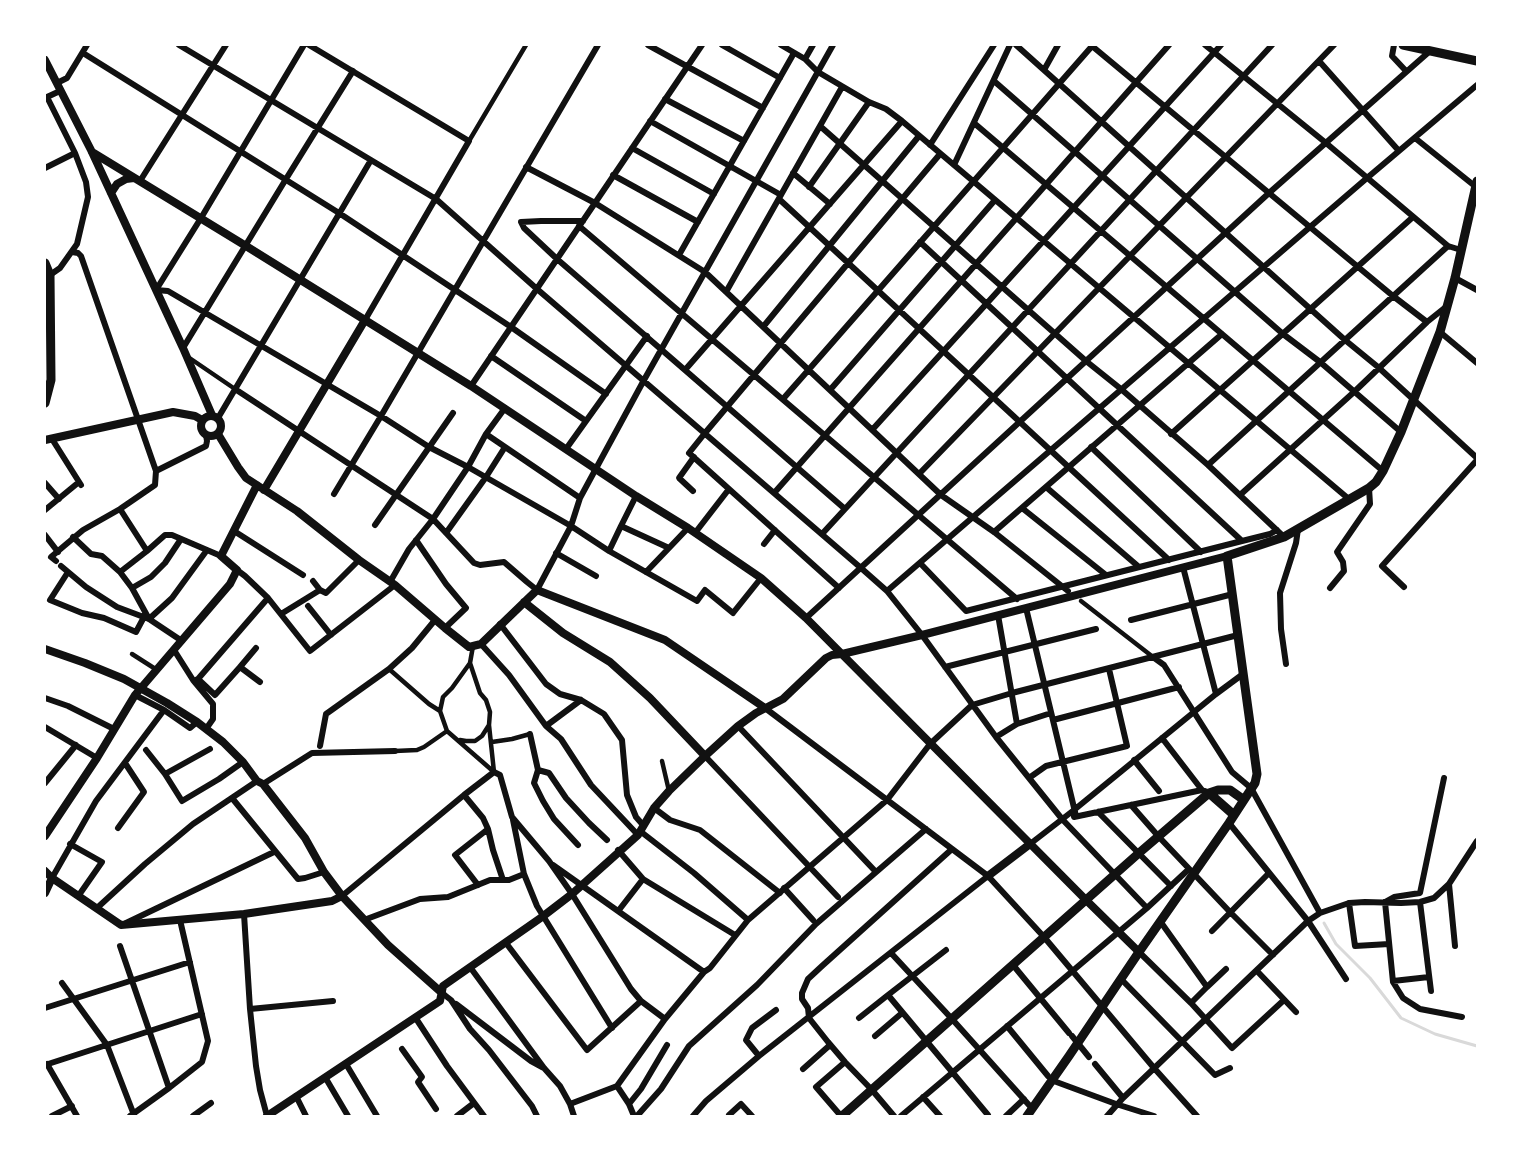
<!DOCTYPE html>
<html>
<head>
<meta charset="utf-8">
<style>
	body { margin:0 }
	#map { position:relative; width:1522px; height:1161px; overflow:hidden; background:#fff; font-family:"Asap Condensed",sans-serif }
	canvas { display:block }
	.frame { position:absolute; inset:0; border:46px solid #fff; pointer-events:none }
</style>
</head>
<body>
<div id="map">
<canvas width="1522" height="1161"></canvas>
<div class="frame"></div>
</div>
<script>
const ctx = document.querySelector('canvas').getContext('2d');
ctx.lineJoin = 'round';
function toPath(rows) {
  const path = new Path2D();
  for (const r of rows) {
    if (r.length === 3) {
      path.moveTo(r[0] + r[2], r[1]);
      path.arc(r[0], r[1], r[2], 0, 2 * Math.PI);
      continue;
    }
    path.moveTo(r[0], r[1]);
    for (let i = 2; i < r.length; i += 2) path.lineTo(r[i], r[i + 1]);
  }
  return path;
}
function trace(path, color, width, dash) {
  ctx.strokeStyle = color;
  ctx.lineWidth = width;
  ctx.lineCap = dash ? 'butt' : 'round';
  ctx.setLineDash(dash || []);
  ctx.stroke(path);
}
trace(toPath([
	[1324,923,1336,944,1370,978,1401,1018,1435,1034,1477,1046]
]), '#d9d9d9', 3);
trace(toPath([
	[469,141,526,45],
	[188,357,235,389],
	[1081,601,1153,657],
	[473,646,470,663,452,688,443,697,440,711,447,731,494,772],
	[132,654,157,670],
	[470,663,480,693,486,700,490,712,489,725,494,772],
	[389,669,429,704,440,711],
	[460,740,466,741,475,741,482,736,489,725],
	[492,742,512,739,530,734],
	[395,751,417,750,424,747,447,731],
	[662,761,669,791]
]), '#111', 4.5);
trace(toPath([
	[179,45,436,199,537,289,861,568,887,591,922,635,996,737,1062,819,1147,908],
	[304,45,201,218,156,290,168,291,381,416,429,447,468,467,571,526,609,551,697,601,705,590,733,613,761,578],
	[309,45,469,141,365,320],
	[648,45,763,108],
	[722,45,780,78],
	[781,45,805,59,818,72,869,102,886,109,902,121,1350,500],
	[1016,45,1345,340,1378,367,1477,458],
	[1205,45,1326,143,1448,246,1461,250],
	[1394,45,1392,56,1406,71],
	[1092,46,1393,296,1427,322],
	[83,53,339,213,511,327,606,394],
	[805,59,813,45],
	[1319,61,1399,151],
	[1044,70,1058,45],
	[994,81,1283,334,1320,362,1401,432],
	[57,83,67,78,87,45],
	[665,99,744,141],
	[650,121,781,195],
	[974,123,1383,471],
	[820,126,1086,361,1121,389,1208,465,1284,537],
	[1415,138,1476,187],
	[930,145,994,45],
	[632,148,714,194],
	[954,165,1010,45],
	[526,167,595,203,705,272,941,495,994,532,1068,591],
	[45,168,75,153],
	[793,173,830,204],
	[613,175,698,222],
	[140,181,226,45],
	[809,187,869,102],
	[779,199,1169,560],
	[583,221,541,221,521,222,524,228,557,259,845,509],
	[579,226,1017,599],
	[920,242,1242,541],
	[679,255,794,53],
	[50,275,60,268,77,244,88,197,86,182,75,153,47,97,60,91],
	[1455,278,1477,290],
	[726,292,842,87],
	[763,327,919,136],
	[1440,332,1477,363],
	[183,348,286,179,353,71],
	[491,356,586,421],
	[685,370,902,121],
	[471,386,702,45],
	[235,389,433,519,474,563,480,565,504,562,527,582,537,590,571,526,580,498,644,380,833,45],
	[830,390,995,200],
	[783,399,1093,45],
	[218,418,371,160],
	[872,430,1221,45],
	[486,434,580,498],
	[1171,434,1413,217],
	[52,439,81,485],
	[1091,447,1201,552],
	[566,449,647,336],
	[1208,465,1448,246],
	[156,471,206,446,207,441,206,435],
	[919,474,1334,45],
	[45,483,59,499],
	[1046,487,1139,567],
	[693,491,679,478,694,457],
	[775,492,1169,45],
	[334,494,381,416,598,45],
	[1240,495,1354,392,1427,322,1447,306],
	[636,496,621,526,669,548,688,528],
	[1022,508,1106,575],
	[120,509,147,551,165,535,172,535,221,556],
	[45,510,79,482],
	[375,525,453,413],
	[234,531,303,575],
	[994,532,1222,334],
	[446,533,486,477,505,447],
	[695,533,729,489],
	[822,534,1272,45],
	[45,535,58,552],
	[73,537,91,554,102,556,120,572,132,588,149,619,172,598,207,550],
	[416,540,446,584,466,608,445,628],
	[764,544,775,530],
	[609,551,621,526],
	[556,553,596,576],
	[56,561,51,557,83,530,120,509,155,485,156,471,81,256,78,253,72,252],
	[920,563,966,611,1242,541,1270,534,1277,530],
	[61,566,86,587,117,607,149,619,182,641],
	[1183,567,1216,694],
	[237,570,245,576,268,598,310,651,395,585],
	[68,572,50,600,82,613,104,618,136,632,144,617],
	[120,572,147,551],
	[646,572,669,548],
	[313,581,320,590],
	[390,582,409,549,433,519,468,467,486,434,505,408],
	[1404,587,1382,566,1477,460],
	[132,588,151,577,165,563,181,539],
	[839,588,689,453,705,433,940,154],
	[1330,588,1344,571,1343,562,1337,552,1370,504,1369,488],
	[887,591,1367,178,1477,85],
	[308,606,331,635],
	[1026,608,1076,816],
	[281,614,320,590,326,593,359,560],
	[998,615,1017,724],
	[806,618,1269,193,1430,51],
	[1131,620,1233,594],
	[500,624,546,684,560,694,581,700,604,714,622,740,627,795,636,817,643,825],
	[481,644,509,675,546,726,561,739,591,785,638,835],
	[174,650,193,680,213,704,213,719,206,729],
	[1153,657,1164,665,1232,772,1251,788,1320,913,1349,903,1365,902,1401,903,1420,902,1434,898,1449,884,1477,841],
	[1286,664,1281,629,1280,593,1296,543,1298,529],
	[240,667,256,648],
	[945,667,1096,629],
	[198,679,268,598],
	[196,680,198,679,215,695,240,667,260,682],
	[135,695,164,710,190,728,197,722],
	[45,698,68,706,114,729],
	[765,708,988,876,1044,937,1154,1068,1197,1116],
	[1053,720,1179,687],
	[546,726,581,700],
	[738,726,876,872],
	[45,727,97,758],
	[530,734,538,770,549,773,566,798,589,823,607,840],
	[996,737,1017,724,1051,713],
	[1162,738,1202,790,1205,791],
	[320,746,326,714,389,669,412,648,435,620],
	[146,750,165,774,182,801,219,779,243,762],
	[705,756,838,897],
	[1134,760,1159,791],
	[538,770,534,783,543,801,554,819,578,845],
	[165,774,210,749],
	[1029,778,1046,766,1127,746,1109,669],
	[45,783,76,745],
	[263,784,312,753,395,751],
	[464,795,483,818,488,829,493,850,503,880],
	[232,798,298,879,305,878,324,872],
	[1131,805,1159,837,1230,912,1273,955],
	[654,808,670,820,700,830,780,893],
	[1098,812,1171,886],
	[1074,817,1202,790],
	[513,820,524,874,537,906,612,1028],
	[1229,823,1308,921,1346,979],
	[118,828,144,792,125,763],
	[640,831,694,873,748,920],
	[70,844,102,862,79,895],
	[1030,844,1074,810,1216,694,1243,674],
	[618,850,643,879,735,935],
	[553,865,704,972],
	[52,878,96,801,164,710],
	[1449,884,1455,946],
	[478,885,455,855,488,829],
	[784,888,813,920],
	[342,896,464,795,494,772,500,775,512,817,549,861,572,894,631,989,641,1001,665,1019],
	[1385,902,1393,982,1403,998,1420,1009,1462,1017],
	[1385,902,1394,897,1420,893,1444,778],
	[1420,902,1431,991],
	[1349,903,1355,946,1389,944],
	[97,908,145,864,193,824,257,781],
	[619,910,643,879],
	[244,914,250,1009,256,1066,260,1090,267,1116],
	[364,920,420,899,448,897,490,880,509,880,524,874],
	[1160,921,1207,987,1191,1003],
	[126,923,274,852],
	[1212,931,1269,873],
	[506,943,587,1050,641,1001],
	[120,946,169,1088],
	[946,950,888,995,988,1115],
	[1139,952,1191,1003,1232,1048,1284,1000],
	[891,953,952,1019,1029,1105],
	[1013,965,1069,1033],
	[470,967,544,1068,560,1086,570,1104,574,1116],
	[1257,971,1296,1012],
	[1121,979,1215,1075,1230,1068],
	[1393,981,1429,977],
	[62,983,107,1045,134,1115],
	[1207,987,1226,969],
	[442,993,451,1000,470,1029,489,1050,532,1106,537,1116],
	[456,1004,531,1061,542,1067],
	[45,1008,190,962],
	[250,1009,333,1001],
	[415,1017,447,1066,484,1116],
	[859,1018,888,995],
	[1007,1026,1048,1076],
	[875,1036,902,1013],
	[1072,1036,1089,1057],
	[402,1049,422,1077,418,1082,436,1109],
	[759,1056,746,1040,752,1028,776,1010],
	[47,1064,77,1116],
	[346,1064,377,1116],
	[1095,1064,1123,1098],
	[45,1065,202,1014],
	[803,1069,830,1045],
	[325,1077,348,1116],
	[1051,1080,1116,1104,1154,1116],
	[617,1086,629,1104,634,1116],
	[296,1096,306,1116],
	[923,1097,940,1116],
	[570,1104,617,1086,665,1019,704,972,710,968,748,920,887,800,930,744,972,705,1012,693,1238,635],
	[629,1104,641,1089,667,1045],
	[729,1115,741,1104,752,1116],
	[52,1116,72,1106],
	[130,1116,169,1088,202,1062,208,1041,180,920],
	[193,1116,211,1103],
	[457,1116,474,1103],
	[637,1116,661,1089,689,1046,757,985,816,924,926,829],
	[693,1116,706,1101,759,1056,988,876],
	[841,1116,816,1087,845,1062],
	[894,1116,872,1090,845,1062,828,1042,809,1018,808,1008,802,999,802,993,808,979,822,966,952,849],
	[901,1116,1147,908,1189,869],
	[1006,1116,1024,1099],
	[1107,1116,1123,1098,1308,921,1320,913]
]), '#111', 6);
trace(toPath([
	[45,60,92,152,183,348,212,415],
	[92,152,246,246,471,386,636,496,688,528,761,578,806,618,1086,900,1139,952],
	[111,193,117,184,126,179,134,178],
	[211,426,10],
	[218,434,238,467,246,478,297,511,359,560,395,585,445,628,469,647,481,644,537,590,665,640,765,708],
	[45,440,173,412,195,416,202,420],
	[264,490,365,320],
	[524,602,563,633,610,662,650,698,705,756],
	[45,649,85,663,124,679,167,703,197,722,223,742,243,762,257,781,263,784,305,838,324,872,342,896,388,945,442,993],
	[45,836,97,758,135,695,230,584,237,570,221,556,257,485],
	[45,871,52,878,121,925,244,914,332,901,342,896],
	[988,876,1030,844],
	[45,893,52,878],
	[267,1116,440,1001,443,986,542,917,572,894,638,835,654,808,669,791,705,756,738,726,756,713,783,699,826,658,832,655,842,654,922,635,1227,556]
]), '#111', 8);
trace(toPath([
	[1403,45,1477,61],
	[45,263,50,275,51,380,45,403],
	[1209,793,1234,815],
	[842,1116,1139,853,1209,793,1218,790,1230,790,1244,800],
	[1027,1116,1069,1056,1139,952,1229,823,1255,783,1257,774,1227,556,1284,537,1369,488,1376,482,1383,471,1401,432,1440,332,1455,278,1477,181]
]), '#111', 9);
</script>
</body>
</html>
